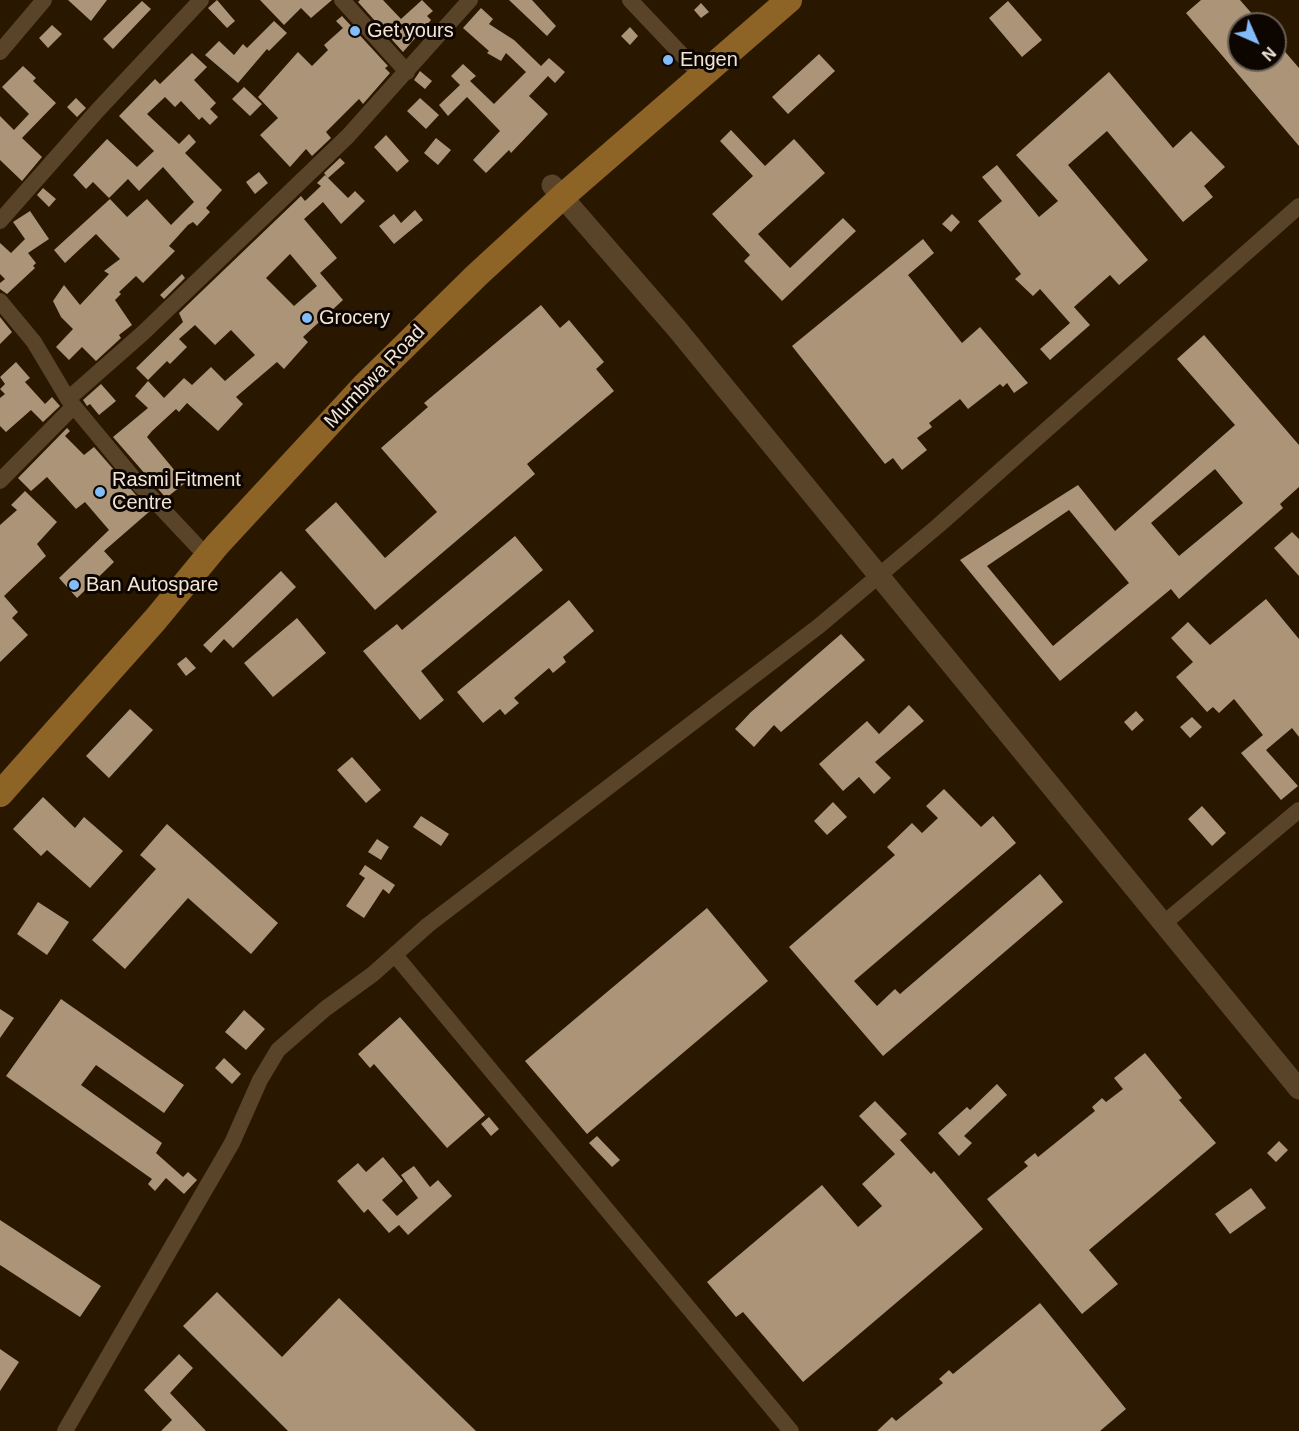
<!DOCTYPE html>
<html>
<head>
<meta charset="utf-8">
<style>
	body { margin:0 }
	#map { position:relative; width:1299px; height:1431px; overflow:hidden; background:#2a1700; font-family:Arial,sans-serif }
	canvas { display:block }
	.north { position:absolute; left:1227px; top:12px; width:60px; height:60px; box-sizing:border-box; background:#0c0500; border:2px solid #685f56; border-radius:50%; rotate:135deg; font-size:16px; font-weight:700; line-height:24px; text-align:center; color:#f2e5d6 }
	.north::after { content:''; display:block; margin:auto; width:21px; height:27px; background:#83bcfb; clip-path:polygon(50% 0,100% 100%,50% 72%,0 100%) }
</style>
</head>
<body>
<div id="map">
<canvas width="1299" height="1431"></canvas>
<div class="north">N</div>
</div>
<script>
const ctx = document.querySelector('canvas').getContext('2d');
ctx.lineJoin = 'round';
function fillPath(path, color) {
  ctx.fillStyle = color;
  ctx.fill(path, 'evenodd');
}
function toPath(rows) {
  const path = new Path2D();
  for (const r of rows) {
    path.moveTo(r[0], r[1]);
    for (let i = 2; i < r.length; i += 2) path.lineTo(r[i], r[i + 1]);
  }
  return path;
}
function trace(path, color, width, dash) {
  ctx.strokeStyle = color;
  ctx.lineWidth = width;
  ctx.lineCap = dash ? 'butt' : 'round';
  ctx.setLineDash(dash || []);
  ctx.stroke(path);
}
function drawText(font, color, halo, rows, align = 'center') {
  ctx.font = font + ' Arial,sans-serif';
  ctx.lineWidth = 6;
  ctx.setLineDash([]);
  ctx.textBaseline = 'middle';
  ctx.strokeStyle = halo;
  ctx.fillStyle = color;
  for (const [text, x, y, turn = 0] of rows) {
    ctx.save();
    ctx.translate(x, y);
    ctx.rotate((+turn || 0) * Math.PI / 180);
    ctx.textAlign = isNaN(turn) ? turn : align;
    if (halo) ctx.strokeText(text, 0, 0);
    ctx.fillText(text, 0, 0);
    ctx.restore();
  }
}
fillPath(toPath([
	[68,0,107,0,91,21],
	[217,0,235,21,227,28,208,8],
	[260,0,332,0,311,18,301,8,284,25],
	[360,0,383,0,401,19,422,0,433,11,427,16,431,20,403,52,358,2],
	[509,0,532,0,556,26,547,36],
	[1201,0,1240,0,1261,24,1239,24,1239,60,1275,60,1275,40,1299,68,1299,146,1186,13],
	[142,1,151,9,113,49,103,39],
	[1008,1,1042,40,1022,57,989,18],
	[701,3,709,12,701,18,694,10],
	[481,8,493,19,489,24,514,40,541,66,549,58,565,72,555,83,548,76,529,96,548,114,511,153,509,150,486,173,473,160,500,131,467,97,448,116,439,105,460,85,451,76,463,64,476,76,470,81,494,104,526,72,506,53,501,61,487,53,489,51,463,28],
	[342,16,388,66,385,68,390,73,363,104,359,99,326,132,331,138,312,156,306,149,290,167,260,135,278,118,258,97,298,52,312,66,328,50,324,45,343,28,336,21],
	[274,21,287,33,269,51,267,49,238,83,205,55,219,41,234,55,243,44,247,48],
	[52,25,62,34,48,48,39,38],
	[630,27,638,36,630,45,621,36],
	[192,53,207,67,194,80,216,103,210,109,218,117,210,125,202,117,199,120,181,101,175,107,165,97,147,114,179,144,189,134,196,142,185,153,222,190,206,208,210,212,197,226,193,222,188,225,169,246,175,251,143,283,136,276,119,292,121,294,115,300,132,325,119,335,121,338,96,361,82,347,69,360,56,347,73,329,61,317,53,301,64,285,80,305,109,274,104,271,120,259,96,234,65,263,54,250,110,199,127,217,147,199,171,225,194,202,163,167,139,191,128,179,109,198,93,182,86,189,73,175,107,139,137,167,154,151,119,116,155,79,160,84],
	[819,54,835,71,788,114,772,97],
	[23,66,36,78,33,81,56,103,22,138,42,157,22,181,0,160,0,116,14,130,29,114,2,87],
	[420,71,432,81,425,89,414,80],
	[1109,72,1173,148,1191,131,1225,167,1204,186,1213,197,1183,222,1107,131,1068,165,1148,260,1119,285,1110,275,1074,307,1090,325,1050,360,1040,349,1070,323,1040,289,1033,296,1015,279,1021,274,978,221,1002,201,982,177,997,165,1039,217,1058,201,1016,155],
	[244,87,262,104,250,116,232,99],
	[76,98,86,108,77,117,67,107],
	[420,98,439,115,426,129,407,111],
	[731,130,765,166,794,139,825,173,758,234,790,268,843,218,856,231,782,301,744,261,750,255,712,214,753,176,720,141],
	[386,135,409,161,397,172,374,147],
	[436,138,451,150,438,165,424,153],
	[340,158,345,163,328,178,324,173],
	[259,172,268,183,255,194,246,182],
	[325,175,348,198,355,191,365,201,341,224,323,202,304,219,337,258,320,273,343,300,303,337,308,342,284,369,277,362,236,397,243,404,218,431,187,403,179,412,176,409,152,431,147,437,185,483,166,498,113,437,148,408,135,396,148,381,164,398,184,378,192,385,211,367,225,381,255,355,231,330,215,345,195,325,179,339,187,347,170,364,167,361,148,380,136,368,183,322,179,313,301,196,305,201,321,186,317,183],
	[290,254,317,286,294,306,266,278],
	[43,188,56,199,49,207,37,195],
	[415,210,423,220,394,244,379,226,394,214,401,223],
	[30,211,49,239,28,253,36,263,33,266,35,268,7,294,0,289,0,283,5,279,0,274,0,243,11,253,25,239,13,222],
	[952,214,960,222,951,232,942,224],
	[923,239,934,253,908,275,962,343,980,327,1028,383,1014,393,1007,383,1003,387,1000,384,968,409,960,399,929,423,932,427,917,438,927,450,902,470,893,458,885,464,792,346],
	[182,274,185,278,164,299,160,295],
	[541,305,560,328,569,320,604,362,596,369,614,391,527,464,535,474,375,610,305,530,336,502,385,558,437,512,381,448,428,407,424,403],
	[0,317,12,332,0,344],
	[1204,335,1299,445,1299,487,1280,504,1283,508,1179,599,1171,589,1060,681,960,560,1078,485,1115,531,1235,425,1177,359],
	[1215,469,1243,503,1179,556,1151,523],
	[1069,510,1129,583,1053,646,987,566],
	[16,362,30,378,25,382,45,404,52,397,60,406,43,422,31,410,6,432,0,426,0,398,5,394,0,389,5,384,0,377],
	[101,384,116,401,99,415,90,404,87,406,83,400],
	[67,428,70,431,65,436,84,455,94,447,150,511,104,551,114,562,77,598,59,578,109,530,85,502,76,509,47,477,31,491,18,478],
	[25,491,57,522,37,544,46,556,4,596,18,612,12,618,28,635,0,662,0,525,17,510,11,505],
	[1292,532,1299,539,1299,576,1274,548],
	[515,536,543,570,421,671,444,700,420,720,363,651,397,624,402,630],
	[281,571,296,587,233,648,224,639,211,653,203,645],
	[1266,599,1299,639,1299,737,1292,728,1266,750,1298,786,1281,800,1241,753,1263,735,1234,699,1219,713,1213,707,1207,712,1176,677,1193,662,1171,638,1188,622,1210,645],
	[569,600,594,631,563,657,566,662,553,673,549,668,514,698,519,703,505,715,500,709,483,723,457,692],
	[297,618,326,653,273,697,244,663],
	[841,634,865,660,781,732,774,725,754,747,735,729,751,712],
	[186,657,196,668,186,676,177,664],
	[909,705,924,721,875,762,891,778,874,794,859,777,843,791,819,764,867,721,879,734],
	[130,709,153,730,109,778,86,756],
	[1136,711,1144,720,1132,731,1124,722],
	[1192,717,1202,727,1190,738,1180,727],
	[352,757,381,790,366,803,337,770],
	[944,789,981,827,993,816,1016,843,854,981,877,1006,895,989,900,994,1040,874,1063,902,883,1056,789,947,895,855,887,847,912,823,922,833,938,818,926,806],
	[43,797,75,828,84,817,123,851,90,888,47,850,41,856,13,829],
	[833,802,847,817,827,835,814,821],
	[1202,806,1226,833,1212,846,1188,819],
	[421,816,449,834,441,846,413,827],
	[167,824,278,923,251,954,188,898,125,969,92,940,156,869,140,855],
	[377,839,389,847,381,860,368,852],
	[365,865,395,885,389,894,383,889,364,918,346,906,365,878,359,874],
	[38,902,69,922,47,955,17,934],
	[707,908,768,981,587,1134,525,1061],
	[61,999,184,1085,164,1113,96,1065,81,1085,162,1143,156,1153,183,1177,188,1172,197,1180,184,1194,166,1178,155,1191,148,1184,152,1179,6,1076],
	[0,1009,14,1018,0,1038],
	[244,1010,265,1029,246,1050,225,1032],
	[400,1017,485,1115,447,1148,374,1064,370,1068,358,1054],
	[1145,1053,1182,1098,1179,1100,1216,1143,1089,1250,1118,1284,1082,1314,987,1199,1028,1166,1024,1162,1035,1153,1038,1157,1095,1111,1092,1107,1102,1098,1106,1102,1123,1089,1114,1078],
	[224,1058,241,1074,232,1084,215,1068],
	[997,1084,1007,1095,964,1136,972,1143,959,1156,938,1133,967,1107,970,1110],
	[875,1101,907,1134,900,1140,931,1174,934,1171,983,1229,803,1382,743,1312,736,1317,707,1282,822,1185,858,1227,882,1206,862,1184,895,1154,859,1116],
	[489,1117,499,1129,491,1136,481,1124],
	[597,1136,620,1160,612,1167,589,1143],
	[1279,1141,1288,1150,1276,1162,1267,1153],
	[383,1157,403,1181,382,1200,397,1216,418,1198,401,1175,414,1166,430,1187,438,1180,452,1196,408,1235,399,1225,389,1233,368,1209,364,1213,337,1181,358,1163,366,1172],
	[1251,1188,1266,1208,1230,1234,1215,1214],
	[0,1220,101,1286,80,1317,0,1265],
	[217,1292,282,1357,339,1298,476,1431,288,1431,183,1326],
	[1040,1303,1126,1409,1100,1431,877,1431,892,1417,896,1421,943,1383,939,1379,949,1370,953,1374],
	[0,1349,19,1362,0,1391],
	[179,1354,193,1368,170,1393,206,1431,161,1431,172,1420,144,1390]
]), '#ac9478');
trace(toPath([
	[342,0,407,72],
	[630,0,701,75],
	[0,52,44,0],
	[0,221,97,111,201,0],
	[0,301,34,342,68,399],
	[0,481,73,407],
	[198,547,135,480,68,399,143,333,348,136,470,0],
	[1163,924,1299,810],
	[395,955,791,1431],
	[65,1431,232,1143,260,1080,278,1050,325,1009,373,974,428,925,819,626,939,525,1299,206]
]), '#59442a', 16);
trace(toPath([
	[552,185,677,329,1299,1089]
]), '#59442a', 21);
trace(toPath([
	[0,794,155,620,217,545,364,386,477,275,563,196,789,0]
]), '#8e6326', 26);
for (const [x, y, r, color] of [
	[355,31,6,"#83bcfb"],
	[668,60,6,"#83bcfb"],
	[307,318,6,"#83bcfb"],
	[100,492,6,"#83bcfb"],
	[74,585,6,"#83bcfb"]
]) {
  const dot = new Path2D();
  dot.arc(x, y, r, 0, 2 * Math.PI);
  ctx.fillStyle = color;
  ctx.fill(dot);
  trace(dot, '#0c0500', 2);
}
drawText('20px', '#f2e5d6', '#0c0500', [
	["Get yours",367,31],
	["Engen",680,60],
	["Grocery",319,318],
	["Rasmi Fitment",112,480],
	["Centre",112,503],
	["Ban Autospare",86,585]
], 'left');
drawText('20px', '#f2e5d6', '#0c0500', [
	["Mumbwa Road",375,377,-46]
]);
</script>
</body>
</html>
